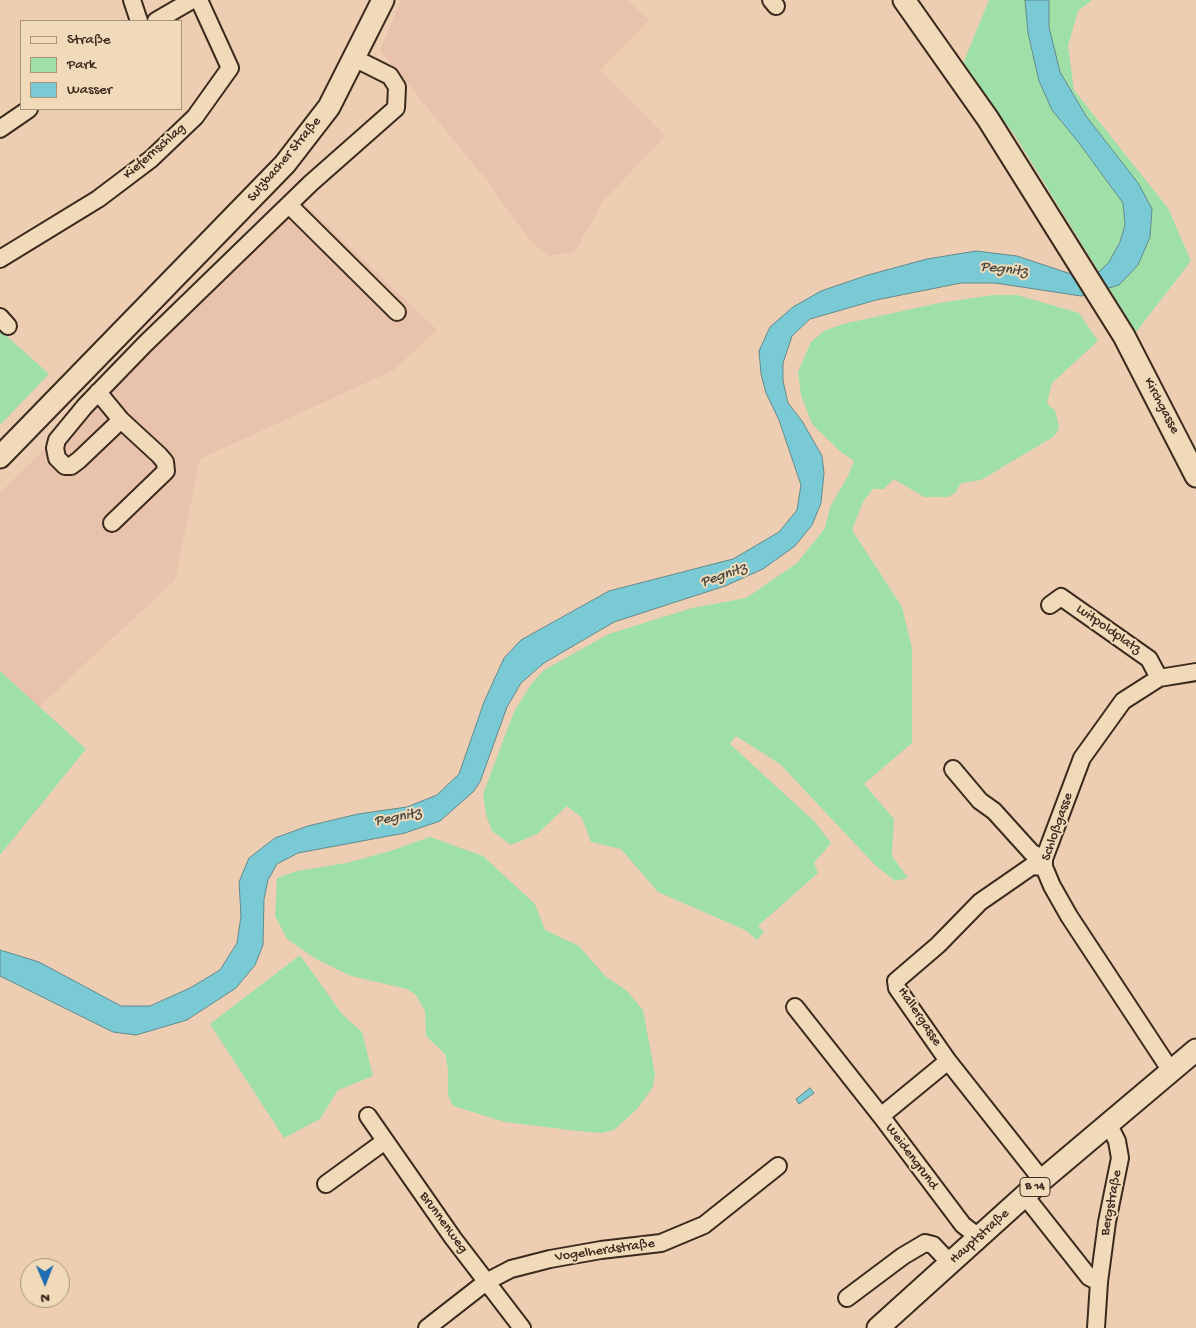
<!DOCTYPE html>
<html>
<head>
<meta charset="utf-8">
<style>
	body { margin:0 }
	#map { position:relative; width:1196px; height:1328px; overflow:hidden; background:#eeceb2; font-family:"Gochi Hand",sans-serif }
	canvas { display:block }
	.legend { position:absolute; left:20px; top:20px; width:162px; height:90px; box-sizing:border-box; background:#f0dab9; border:1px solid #a8947b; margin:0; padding:6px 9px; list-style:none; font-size:15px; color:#3b2a1e }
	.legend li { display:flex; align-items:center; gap:10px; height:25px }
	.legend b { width:25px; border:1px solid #a8947b }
	.north { position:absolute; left:20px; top:1258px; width:50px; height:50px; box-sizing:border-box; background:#f0dab9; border:1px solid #a8947b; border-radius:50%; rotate:179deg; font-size:14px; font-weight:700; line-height:20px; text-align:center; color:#3b2a1e }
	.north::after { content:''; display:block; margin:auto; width:18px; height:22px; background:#1f6fb2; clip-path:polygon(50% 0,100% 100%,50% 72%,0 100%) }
</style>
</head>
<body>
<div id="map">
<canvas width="1196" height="1328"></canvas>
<ul class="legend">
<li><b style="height:6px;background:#f0dab9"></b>Straße</li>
<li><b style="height:14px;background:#9fdfa8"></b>Park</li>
<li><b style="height:14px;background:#7acad5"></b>Wasser</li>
</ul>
<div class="north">N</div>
</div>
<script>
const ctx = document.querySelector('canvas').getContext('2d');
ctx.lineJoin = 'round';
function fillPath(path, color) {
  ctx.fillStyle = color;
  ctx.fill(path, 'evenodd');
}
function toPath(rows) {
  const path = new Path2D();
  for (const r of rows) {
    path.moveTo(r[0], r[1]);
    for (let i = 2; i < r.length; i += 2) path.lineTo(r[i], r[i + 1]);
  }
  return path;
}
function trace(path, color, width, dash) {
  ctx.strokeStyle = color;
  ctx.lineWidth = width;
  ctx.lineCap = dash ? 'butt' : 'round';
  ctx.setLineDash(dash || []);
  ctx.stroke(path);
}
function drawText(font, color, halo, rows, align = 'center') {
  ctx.font = font + ' "Gochi Hand",sans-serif';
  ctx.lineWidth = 4;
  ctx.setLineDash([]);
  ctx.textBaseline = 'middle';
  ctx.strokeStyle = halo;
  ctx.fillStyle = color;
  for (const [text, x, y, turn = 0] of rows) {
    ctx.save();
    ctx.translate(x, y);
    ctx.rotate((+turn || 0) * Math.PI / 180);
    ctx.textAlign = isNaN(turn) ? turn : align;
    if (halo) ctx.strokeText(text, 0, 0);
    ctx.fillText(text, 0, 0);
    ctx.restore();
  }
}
fillPath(toPath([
	[401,0,627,0,650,20,600,70,665,136,604,200,574,253,548,256,529,240,487,181,380,50],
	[298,197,437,330,394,370,200,459,175,580,39,707,0,671,0,493]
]), '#e9c2ab');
fillPath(toPath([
	[989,0,1025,0,1028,33,1039,81,1052,110,1079,143,1123,203,1125,225,1120,242,1109,262,1099,272,1014,134,962,66],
	[1049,0,1092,0,1078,11,1068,46,1074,90,1168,208,1191,261,1136,332,1109,288,1119,285,1138,183,1086,116,1060,72,1049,27],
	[993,295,1017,295,1079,313,1098,341,1052,383,1047,403,1055,411,1059,425,1058,431,1053,437,981,480,961,483,955,493,948,497,924,497,894,479,884,489,873,489,863,502,852,530,902,607,912,648,912,743,864,784,894,819,892,856,908,878,895,881,875,865,780,764,736,736,730,744,814,821,831,843,814,863,818,873,758,926,764,932,757,940,745,930,658,892,621,849,591,842,582,818,567,806,537,834,511,845,492,831,486,815,483,794,514,712,532,683,544,670,609,634,692,608,746,598,797,563,825,528,830,507,848,476,854,461,841,452,812,424,801,395,798,372,811,342,824,331,843,324,939,303],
	[0,330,49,374,0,425],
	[0,671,86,749,0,855],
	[430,837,483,856,535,904,545,930,579,946,605,976,627,991,643,1010,655,1074,653,1087,637,1109,614,1130,601,1133,578,1131,505,1122,453,1106,448,1095,448,1069,445,1054,426,1036,425,1011,416,995,407,989,351,976,316,959,287,939,275,916,277,878,297,871,346,863,387,852],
	[300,955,342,1014,362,1032,373,1076,338,1090,320,1119,284,1138,210,1024]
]), '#9fdfa8');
const water = toPath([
	[1025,0,1049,0,1049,27,1060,72,1086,116,1138,183,1152,209,1150,237,1138,265,1119,285,1081,296,995,283,961,283,876,300,810,319,792,336,783,363,783,381,788,403,802,421,822,456,824,473,821,503,812,525,795,546,763,569,725,586,614,622,544,663,521,683,507,707,480,782,473,792,440,821,405,833,298,853,277,864,268,880,264,899,263,945,255,965,236,988,196,1014,187,1020,136,1035,113,1032,0,976,0,950,39,962,121,1006,150,1006,190,988,220,970,237,943,241,916,239,882,249,858,275,838,308,826,358,814,407,807,437,795,459,774,484,702,504,658,521,640,609,591,733,559,779,532,797,510,801,485,779,420,766,393,761,374,759,351,770,327,793,307,821,291,868,275,927,259,976,251,1017,256,1074,275,1099,272,1109,262,1120,242,1125,225,1123,203,1079,143,1052,110,1039,81,1028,33,1025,0],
	[810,1088,814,1093,799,1104,796,1099,810,1088]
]);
fillPath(water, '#7acad5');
trace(water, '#618a8c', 1);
const minor = toPath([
	[132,0,139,21],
	[771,0,776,6],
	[156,21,192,0],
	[0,129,29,109],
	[289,205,397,312],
	[0,259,98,199,151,159,195,117,230,68,199,0],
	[0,317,8,326],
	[98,392,121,420,79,460,71,466,65,466,57,458,55,448,57,440,85,406,145,344,311,183,396,108,397,87,390,76,354,58],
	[112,523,166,471,165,462,159,455,121,420],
	[1050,605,1061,597,1149,659,1159,678],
	[953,769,980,801,994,811,1032,853,1044,859],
	[795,1007,881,1116],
	[948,1061,881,1116,963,1225,980,1238],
	[1171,1071,1069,916,1052,886,1044,867,1044,859,1082,758,1123,701,1159,678,1196,672],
	[368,1116,453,1238,522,1328],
	[1042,1180,948,1061,897,988,896,981,938,945,980,902,1032,866,1044,867],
	[326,1184,385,1141],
	[1025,1196,1089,1277,1099,1282],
	[847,1298,903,1256,925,1243,933,1245,951,1264],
	[427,1328,486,1282,511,1269,550,1259,601,1250,661,1243,704,1225,778,1166],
	[1096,1328,1099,1282,1107,1222,1120,1158,1117,1141,1109,1125]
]);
const major = toPath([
	[904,0,988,119,1124,336,1196,476],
	[0,457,285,164,329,107,383,0],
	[878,1328,1042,1180,1196,1050]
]);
trace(minor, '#3b2a1e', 20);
trace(major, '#3b2a1e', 25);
trace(minor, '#f0dab9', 16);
trace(major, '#f0dab9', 21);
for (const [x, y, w] of [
	[1035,1187,30]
]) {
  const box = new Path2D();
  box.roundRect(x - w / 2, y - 9.5, w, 19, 4);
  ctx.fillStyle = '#f0dab9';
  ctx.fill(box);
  trace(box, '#3b2a1e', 1);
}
drawText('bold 12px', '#3b2a1e', null, [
	["B 14",1035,1187]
]);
drawText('14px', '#3b2a1e', '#f0dab9', [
	["Kiefernschlag",155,152,-41],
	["Sulzbacher Straße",285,160,-50],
	["Kirchgasse",1161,406,62],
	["Luitpoldplatz",1108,630,35],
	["Schloßgasse",1058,827,-71],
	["Hallergasse",919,1017,56],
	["Weidengrund",911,1157,53],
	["Bergstraße",1112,1203,-79],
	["Brunnenweg",443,1223,54],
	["Hauptstraße",980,1237,-42],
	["Vogelherdstraße",605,1251,-8]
]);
drawText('italic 15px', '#484a43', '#f0dab9', [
	["Pegnitz",1004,270,7],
	["Pegnitz",724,576,-19],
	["Pegnitz",398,818,-11]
]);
</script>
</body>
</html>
